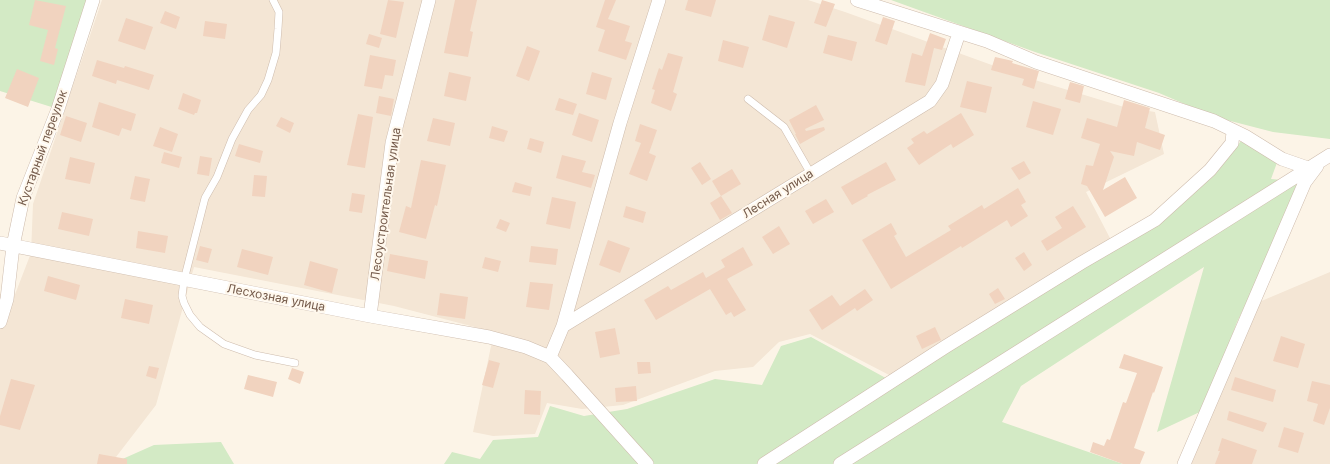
<!DOCTYPE html>
<html>
<head>
<meta charset="utf-8">
<style>
	body { margin:0 }
	canvas { display:block; background:#fcf4e7 }
</style>
</head>
<body>
<canvas width="1330" height="464"></canvas>
<script>
const ctx = document.querySelector('canvas').getContext('2d');
ctx.lineJoin = 'round';
function fillPath(path, color) {
  ctx.fillStyle = color;
  ctx.fill(path, 'evenodd');
}
function toPath(rows) {
  const path = new Path2D();
  for (const r of rows) {
    path.moveTo(r[0], r[1]);
    for (let i = 2; i < r.length; i += 2) path.lineTo(r[i], r[i + 1]);
  }
  return path;
}
function trace(path, color, width, dash) {
  ctx.strokeStyle = color;
  ctx.lineWidth = width;
  ctx.lineCap = dash ? 'butt' : 'round';
  ctx.setLineDash(dash || []);
  ctx.stroke(path);
}
function drawText(font, color, halo, rows, align = 'center') {
  ctx.font = font + ' Inter,sans-serif';
  ctx.lineWidth = 4;
  ctx.setLineDash([]);
  ctx.textBaseline = 'middle';
  ctx.strokeStyle = halo;
  ctx.fillStyle = color;
  for (const [text, x, y, turn = 0] of rows) {
    ctx.save();
    ctx.translate(x, y);
    ctx.rotate((+turn || 0) * Math.PI / 180);
    ctx.textAlign = isNaN(turn) ? turn : align;
    if (halo) ctx.strokeText(text, 0, 0);
    ctx.fillText(text, 0, 0);
    ctx.restore();
  }
}
fillPath(toPath([
	[102,0,808,0,845,12,1025,77,1124,107,1155,112,1164,154,1086,192,1112,242,893,377,810,334,779,342,753,367,715,371,623,405,582,409,547,403,535,434,493,436,473,432,494,332,394,306,194,267,156,405,116,457,113,464,0,464,0,294,14,297,31,253,33,204],
	[1330,272,1330,464,1189,464,1252,305]
]), '#f4e6d5');
fillPath(toPath([
	[0,0,93,0,58,109,0,91],
	[891,0,1330,0,1330,139,1273,132,1215,117,1159,93,1035,52],
	[1243,139,1278,160,1271,179,1305,182,1237,322,1204,410,1157,432,1204,267,1021,386,1002,422,1123,464,444,464,452,452,480,459,493,440,538,437,550,406,584,416,627,409,715,379,762,385,781,346,811,337,893,382,1123,240,1157,226,1191,196],
	[221,442,234,464,117,464,118,461,154,445]
]), '#d3eac5');
fillPath(toPath([
	[35,0,66,6,55,48,58,49,54,65,40,61,48,30,29,25],
	[388,0,404,2,396,38,380,34],
	[455,0,477,0,470,31,473,32,468,57,444,53],
	[605,0,616,0,608,19,630,26,625,41,632,43,626,60,598,51,605,30,596,27],
	[688,0,716,0,711,17,685,10],
	[822,0,835,4,826,27,814,23],
	[165,11,180,17,176,29,160,23],
	[769,15,795,22,787,48,762,40],
	[883,17,895,21,887,45,875,41],
	[126,18,153,27,145,50,118,41],
	[205,21,227,24,225,39,203,36],
	[930,33,946,39,942,50,934,48,925,86,905,82,912,53,922,56],
	[369,34,382,38,379,48,366,44],
	[828,35,857,42,852,61,823,53],
	[723,40,749,47,743,68,718,61],
	[527,46,540,51,529,81,516,76],
	[668,53,683,57,673,92,677,94,671,111,651,103,655,90,652,89,659,68,662,70],
	[370,55,396,60,393,76,385,75,382,89,364,86],
	[995,57,1013,61,1012,63,1039,71,1034,89,1022,85,1024,79,991,70],
	[97,60,124,68,125,66,154,75,149,90,117,80,116,84,92,76],
	[17,69,39,78,28,107,5,98],
	[449,72,471,77,466,101,444,96],
	[592,72,612,78,606,100,586,94],
	[967,81,992,87,986,113,960,107],
	[1070,82,1084,86,1080,103,1065,99],
	[183,93,201,100,197,113,195,113,194,115,178,109],
	[379,96,394,99,391,116,376,113],
	[559,98,577,104,573,115,555,110],
	[1124,100,1150,108,1145,128,1165,135,1160,150,1137,142,1134,156,1110,151,1114,157,1103,190,1125,177,1137,198,1105,217,1087,186,1081,184,1086,165,1093,166,1100,144,1081,138,1087,118,1117,127],
	[1033,101,1061,109,1053,135,1026,127],
	[99,102,136,114,131,131,122,128,119,136,92,127],
	[816,105,824,120,805,129,806,131,824,127,825,130,800,144,795,134,796,134,789,120],
	[579,113,599,120,592,142,572,135],
	[961,113,974,135,953,148,951,144,919,165,907,148,914,143,911,139,924,131,927,134],
	[358,114,373,117,365,168,347,165],
	[66,116,87,123,81,142,60,135],
	[281,117,294,123,290,133,276,126],
	[433,118,455,123,450,146,427,141],
	[640,124,657,130,649,153,656,156,647,181,629,174,641,143,635,141],
	[492,126,508,131,504,142,489,138],
	[160,127,178,134,172,152,153,146],
	[530,138,544,142,541,153,527,149],
	[239,144,263,151,260,163,235,156],
	[164,152,182,157,179,168,161,163],
	[562,155,586,161,582,172,595,175,591,188,556,178],
	[200,156,212,158,209,176,197,174],
	[70,157,95,163,90,184,65,179],
	[421,160,446,165,437,206,435,205,426,239,399,232,406,206,411,208],
	[1024,161,1031,173,1019,180,1011,168],
	[700,162,711,179,702,185,691,168],
	[886,162,896,180,867,195,868,196,852,205,841,187],
	[732,169,741,184,721,196,712,181],
	[254,175,267,176,265,197,252,196],
	[135,176,150,179,145,202,130,199],
	[515,182,532,187,530,196,512,192],
	[1018,188,1026,202,1021,205,1028,216,1011,227,1007,220,962,248,961,246,891,289,862,240,891,223,897,234,894,236,906,257,951,230,948,226,982,205,984,209],
	[352,193,365,195,362,213,349,211],
	[721,196,732,213,720,220,710,203],
	[552,197,576,202,570,229,546,224],
	[826,199,834,212,813,224,805,211],
	[626,206,646,212,643,223,623,217],
	[1073,206,1086,227,1047,251,1041,241,1062,228,1055,217],
	[62,212,93,219,89,236,58,229],
	[500,219,510,223,506,232,496,228],
	[779,226,790,244,773,254,762,237],
	[138,231,168,236,165,253,136,248],
	[608,240,630,248,620,273,599,265],
	[200,246,212,249,208,263,196,260],
	[531,246,558,249,556,265,529,262],
	[743,247,753,265,727,279,746,310,734,317,731,312,726,315,710,289,656,320,644,300,668,286,671,290,703,272,706,278,725,267,721,260],
	[242,249,273,257,268,275,237,267],
	[1024,252,1032,265,1024,271,1015,258],
	[390,254,428,261,425,279,387,271],
	[485,257,501,261,498,272,482,268],
	[310,261,338,269,332,293,304,285],
	[48,276,80,285,76,300,44,291],
	[530,282,553,284,549,310,526,307],
	[998,288,1005,299,995,304,989,294],
	[865,289,873,300,857,311,855,308,822,330,809,310,832,295,840,306],
	[440,293,468,297,465,319,437,315],
	[125,299,153,305,149,324,121,318],
	[935,327,941,340,922,349,916,336],
	[615,328,620,354,600,358,595,332],
	[1281,336,1305,344,1298,368,1273,361],
	[1124,354,1163,367,1154,393,1153,392,1134,448,1145,452,1140,464,1123,464,1090,452,1093,442,1104,446,1107,439,1110,440,1123,402,1126,403,1137,373,1119,368],
	[489,360,500,363,493,388,482,385],
	[637,362,650,362,651,373,638,374],
	[149,366,159,368,156,379,146,376],
	[292,368,304,372,300,384,288,379],
	[248,375,277,382,273,397,244,389],
	[1235,377,1276,390,1273,402,1231,390],
	[11,379,35,385,20,430,0,425,0,416],
	[1312,381,1330,385,1330,408,1324,425,1313,421,1318,404,1307,401],
	[636,386,637,401,616,402,615,388],
	[525,390,541,391,540,415,524,414],
	[1229,411,1267,423,1263,432,1227,420],
	[1284,427,1304,433,1298,453,1278,447],
	[1222,438,1257,450,1252,464,1215,464,1220,451,1218,451],
	[99,454,127,459,127,464,97,464]
]), '#f1d3bf');
const service = toPath([
	[273,0,279,12,278,29,276,53,268,80,261,95,248,110,232,139,217,177,205,198,184,280,182,296,184,303,190,315,200,327,224,344,255,355,295,363],
	[748,99,784,127,811,174]
]);
const minor = toPath([
	[857,0,987,41,1036,62,1214,121,1245,136,1282,159,1308,168],
	[0,243,370,316,489,337,526,347,550,357,567,375,647,464],
	[370,316,392,143,429,0],
	[0,322,7,299,13,246,23,198,58,109,93,0],
	[563,326,930,101,942,84,959,33],
	[550,357,563,326,620,123,659,0],
	[764,464,945,347,1081,263,1155,220,1210,170,1232,143,1233,131],
	[840,464,1330,155],
	[1184,464,1305,182,1317,166]
]);
trace(service, '#cebcad', 8);
trace(minor, '#cebcad', 14);
trace(service, '#fff', 7);
trace(minor, '#fff', 13);
drawText('12px', '#755b4b', '#fff8ed', [
	["Кустарный переулок",43,148,-70],
	["Лесная улица",778,194,-32],
	["Лесоустроительная улица",386,204,-82],
	["Лесхозная улица",276,298,11]
]);
</script>
</body>
</html>
